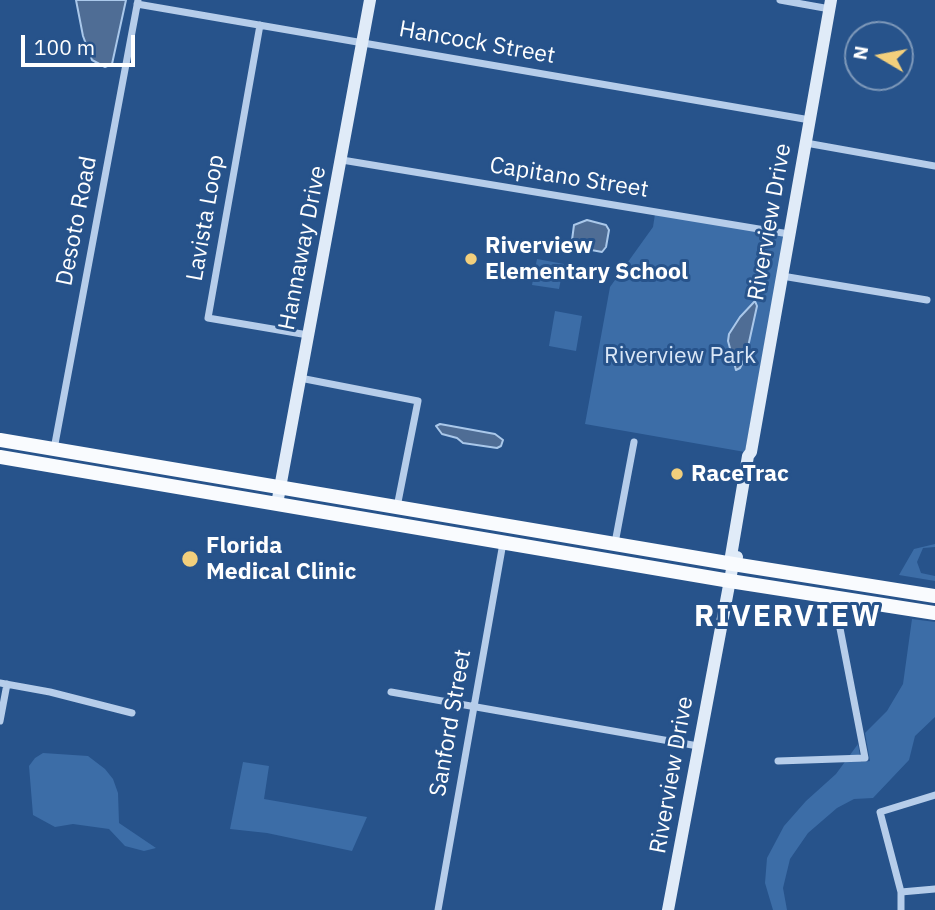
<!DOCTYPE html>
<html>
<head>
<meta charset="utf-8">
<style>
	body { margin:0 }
	#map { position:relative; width:935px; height:910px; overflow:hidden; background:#27538b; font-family:"IBM Plex Sans",sans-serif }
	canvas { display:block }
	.north { position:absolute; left:844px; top:21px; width:70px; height:70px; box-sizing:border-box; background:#27538b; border:2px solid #7d98b9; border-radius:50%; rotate:280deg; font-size:19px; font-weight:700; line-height:28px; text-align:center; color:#fff }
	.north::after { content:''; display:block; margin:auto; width:24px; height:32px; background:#f2cf7c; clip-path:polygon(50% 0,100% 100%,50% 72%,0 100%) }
	.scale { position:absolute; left:21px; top:35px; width:114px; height:32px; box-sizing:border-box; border:4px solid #fff; border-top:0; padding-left:9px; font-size:21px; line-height:24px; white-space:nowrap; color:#fff; -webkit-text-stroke:5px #27538b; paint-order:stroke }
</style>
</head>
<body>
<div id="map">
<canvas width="935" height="910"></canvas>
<div class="north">N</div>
<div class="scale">100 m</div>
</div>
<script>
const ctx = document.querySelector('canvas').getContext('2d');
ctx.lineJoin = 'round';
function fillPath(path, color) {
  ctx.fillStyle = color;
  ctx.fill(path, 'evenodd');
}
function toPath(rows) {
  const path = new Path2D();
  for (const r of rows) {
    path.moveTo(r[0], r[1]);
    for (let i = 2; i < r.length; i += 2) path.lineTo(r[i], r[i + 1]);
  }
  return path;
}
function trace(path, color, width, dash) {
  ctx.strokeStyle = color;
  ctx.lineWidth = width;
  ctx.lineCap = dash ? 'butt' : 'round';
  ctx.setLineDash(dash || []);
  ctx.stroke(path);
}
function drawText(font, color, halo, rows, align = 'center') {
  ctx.font = font + ' "IBM Plex Sans",sans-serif';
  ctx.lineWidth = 6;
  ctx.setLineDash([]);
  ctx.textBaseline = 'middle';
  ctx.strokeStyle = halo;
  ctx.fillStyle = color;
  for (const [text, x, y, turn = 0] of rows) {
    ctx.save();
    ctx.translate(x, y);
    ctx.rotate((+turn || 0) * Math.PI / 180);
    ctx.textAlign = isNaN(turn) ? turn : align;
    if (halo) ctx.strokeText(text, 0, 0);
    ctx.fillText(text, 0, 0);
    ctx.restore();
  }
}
fillPath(toPath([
	[655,214,784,236,745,452,585,424,610,287,653,227],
	[537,259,564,264,559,289,532,285],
	[555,311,582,316,576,351,549,346],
	[935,544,935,547,923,548,917,562,921,573,935,576,935,581,899,575,914,549],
	[912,619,935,622,935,717,915,736,909,760,873,798,854,799,837,808,808,833,790,859,783,888,787,910,773,910,765,883,767,858,784,826,806,801,836,774,858,744,861,762,870,761,865,733,887,711,903,684],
	[43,753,88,756,105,769,113,779,118,793,119,823,156,848,144,851,125,846,109,829,73,824,55,827,33,815,29,766,35,758],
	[243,762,269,766,264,799,367,817,352,851,267,833,230,829]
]), '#3c6da7');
const water = toPath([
	[76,0,126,0,112,64,105,67,92,60,83,36,76,0],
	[587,220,606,225,609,230,606,247,602,252,581,248,572,240,574,225,587,220],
	[755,301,757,306,746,356,740,368,736,370,728,341,729,334,740,317,755,301],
	[440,424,495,434,503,440,501,446,497,448,463,443,457,438,442,434,436,426,440,424]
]);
fillPath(water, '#4f6d95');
trace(water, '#aac8ea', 2);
trace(toPath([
	[780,0,830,9],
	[137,4,810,120],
	[260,25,208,318,308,335],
	[806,143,935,166],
	[342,160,789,234],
	[782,276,927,300],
	[300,378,418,401,397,507],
	[54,449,138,0],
	[615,543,634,442],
	[0,683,50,692,132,713],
	[391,692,698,746],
	[0,721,7,684],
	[778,761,865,758,838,618,842,599],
	[901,892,935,889],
	[438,910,503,543],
	[901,910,901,892,880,812,935,795]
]), '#b6cdea', 7);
trace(toPath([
	[277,504,370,0],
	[733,564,731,556,748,456,751,452,831,0],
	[668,910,733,564,737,557]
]), '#e0ebf8', 12);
trace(toPath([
	[0,440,733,564,935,596],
	[0,457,730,581,935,613]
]), '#f9fbfe', 14);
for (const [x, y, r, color] of [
	[471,259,7,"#f2cf7c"],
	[677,474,7,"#f2cf7c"],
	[190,559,9,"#f2cf7c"]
]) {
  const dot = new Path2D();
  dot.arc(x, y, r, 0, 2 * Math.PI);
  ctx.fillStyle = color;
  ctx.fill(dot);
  trace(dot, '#27538b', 2.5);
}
drawText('23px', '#fff', '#27538b', [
	["Hancock Street",477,43,10],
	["Capitano Street",569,178,9],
	["Lavista Loop",206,218,-80],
	["Desoto Road",77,221,-79],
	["Riverview Drive",770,222,-80],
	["Hannaway Drive",303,248,-79],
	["Sanford Street",451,723,-80],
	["Riverview Drive",672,775,-80]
]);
drawText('bold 23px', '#fff', '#27538b', [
	["Riverview",485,246],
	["Elementary School",485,272],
	["RaceTrac",691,474],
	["Florida",206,546],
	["Medical Clinic",206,572]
], 'left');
drawText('23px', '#dae7f7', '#27538b', [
	["Riverview Park",680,356]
]);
ctx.letterSpacing = '2px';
drawText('bold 30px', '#fff', '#27538b', [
	["RIVERVIEW",788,617]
]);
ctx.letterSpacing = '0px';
</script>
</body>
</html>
